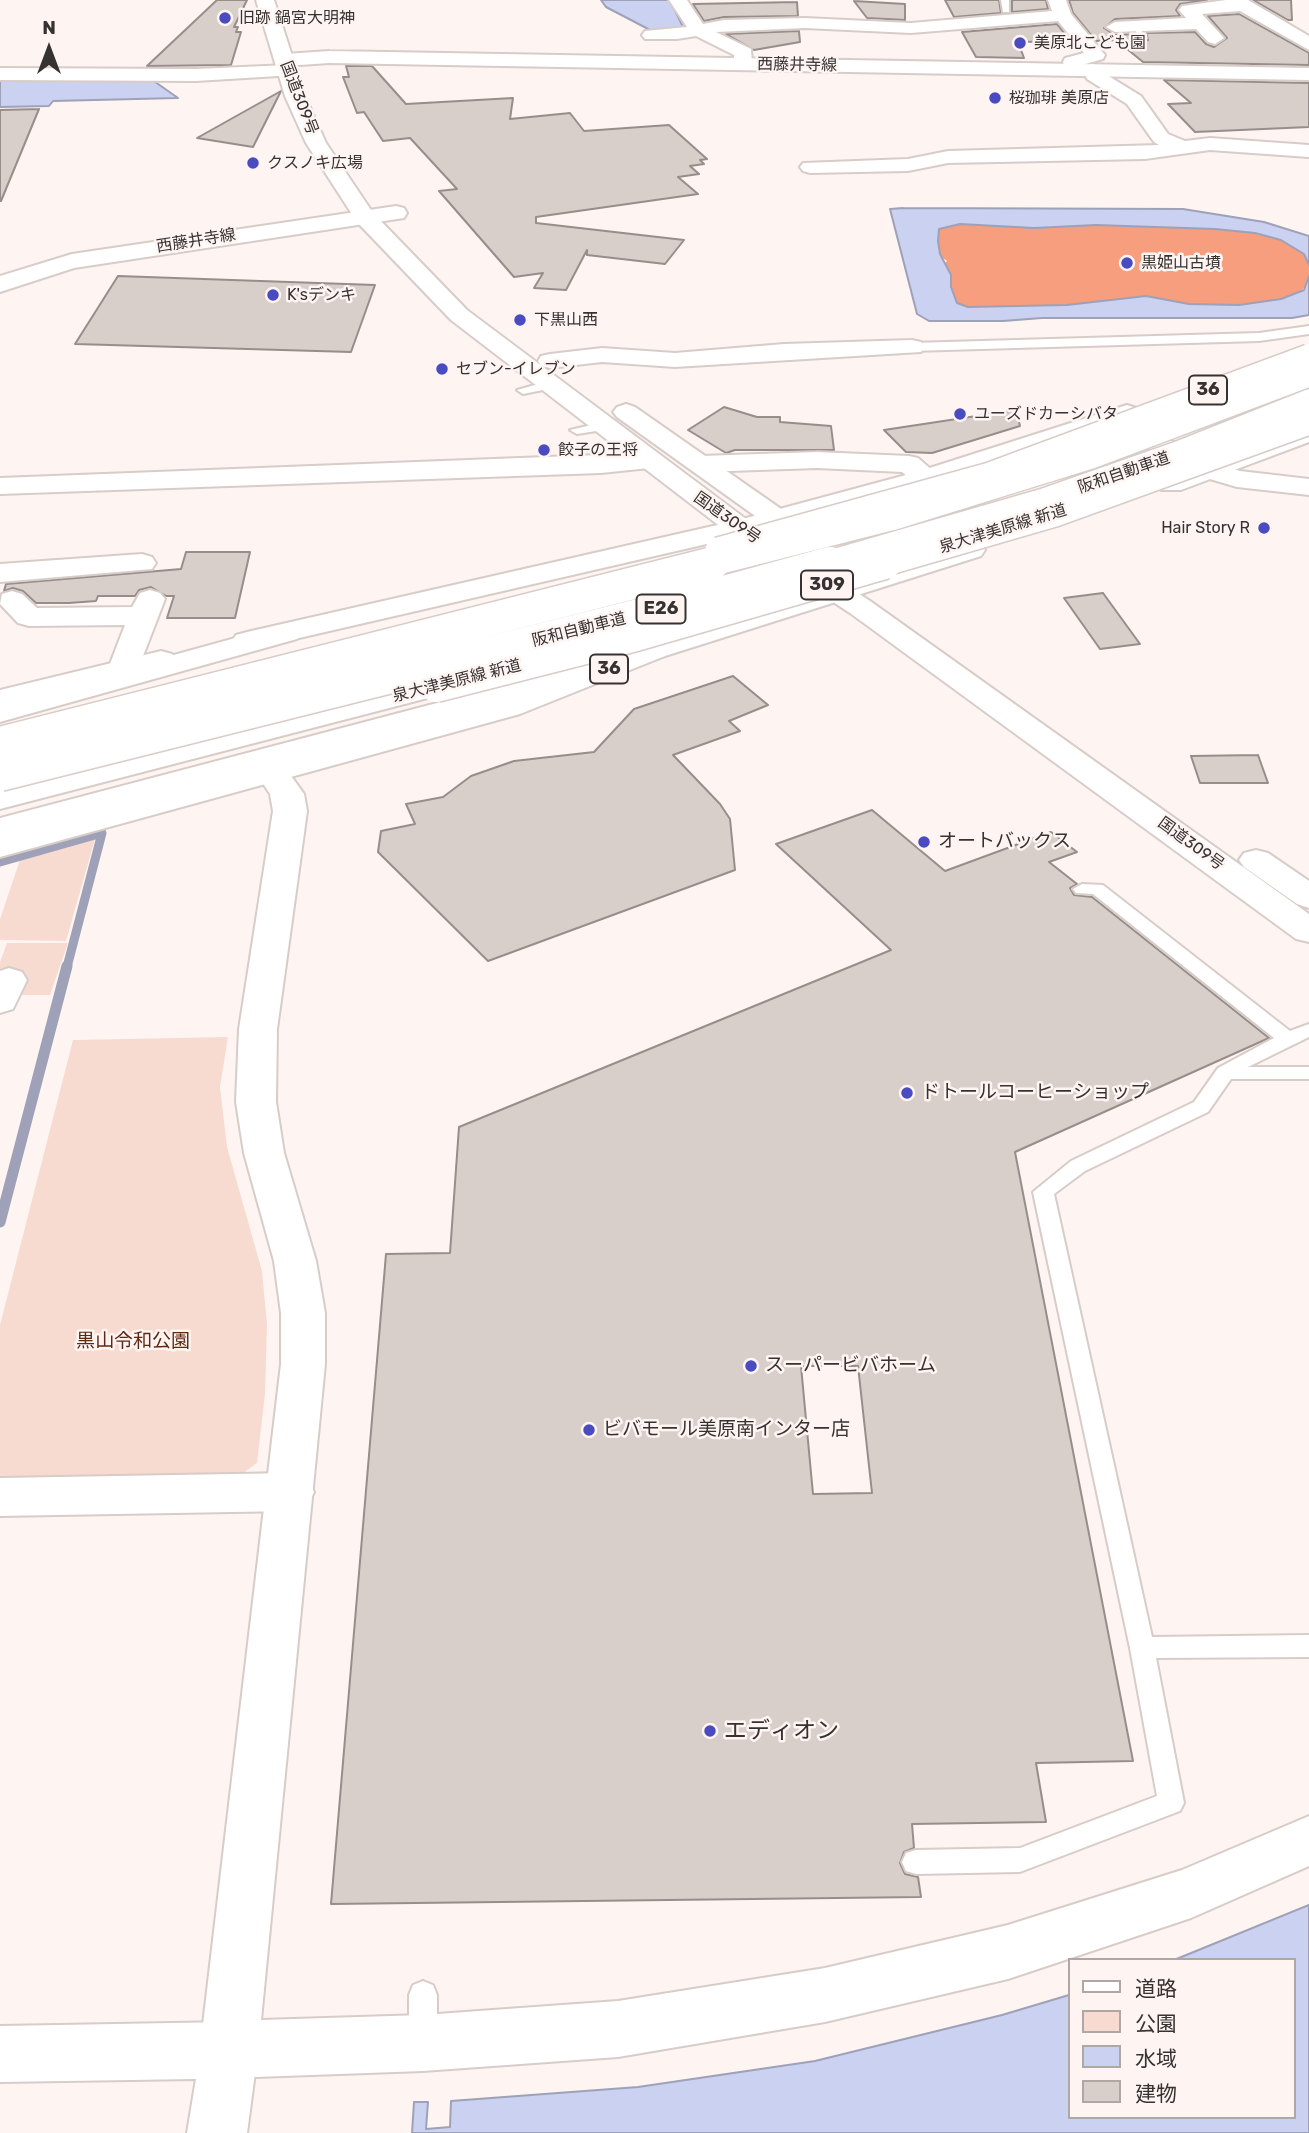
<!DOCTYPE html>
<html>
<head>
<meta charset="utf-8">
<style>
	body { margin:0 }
	#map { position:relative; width:1309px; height:2133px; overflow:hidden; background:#fef5f2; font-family:Rubik,"Noto Sans JP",sans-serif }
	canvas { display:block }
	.legend { position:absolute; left:1068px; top:1958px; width:228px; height:161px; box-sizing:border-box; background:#fef5f2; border:2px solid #aea7a5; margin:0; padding:9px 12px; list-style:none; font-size:21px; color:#363231 }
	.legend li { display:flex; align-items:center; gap:14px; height:35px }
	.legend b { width:35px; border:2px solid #aea7a5 }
	.north { position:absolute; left:14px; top:14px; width:70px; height:70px; -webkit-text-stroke:5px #fef5f2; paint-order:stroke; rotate:0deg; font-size:19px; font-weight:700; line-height:28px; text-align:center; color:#363231 }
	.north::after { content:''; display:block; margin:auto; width:24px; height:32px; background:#363231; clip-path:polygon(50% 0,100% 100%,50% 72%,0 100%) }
</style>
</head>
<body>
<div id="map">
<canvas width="1309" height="2133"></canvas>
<ul class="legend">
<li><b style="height:9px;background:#fff"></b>道路</li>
<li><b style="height:19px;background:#f7dbd1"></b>公園</li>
<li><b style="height:19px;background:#cad1f1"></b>水域</li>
<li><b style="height:19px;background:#d8ceca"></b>建物</li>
</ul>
<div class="north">N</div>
</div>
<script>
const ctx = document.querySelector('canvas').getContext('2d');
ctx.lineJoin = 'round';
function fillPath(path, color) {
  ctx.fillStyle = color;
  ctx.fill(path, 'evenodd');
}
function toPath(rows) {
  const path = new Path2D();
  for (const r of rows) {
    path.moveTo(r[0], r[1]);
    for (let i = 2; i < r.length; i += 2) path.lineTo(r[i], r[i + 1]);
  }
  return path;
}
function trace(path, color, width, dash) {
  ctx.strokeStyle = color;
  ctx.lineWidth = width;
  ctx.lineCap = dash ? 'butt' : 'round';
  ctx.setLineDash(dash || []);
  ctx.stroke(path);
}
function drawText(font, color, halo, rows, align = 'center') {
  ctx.font = font + ' Rubik,"Noto Sans JP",sans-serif';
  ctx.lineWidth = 5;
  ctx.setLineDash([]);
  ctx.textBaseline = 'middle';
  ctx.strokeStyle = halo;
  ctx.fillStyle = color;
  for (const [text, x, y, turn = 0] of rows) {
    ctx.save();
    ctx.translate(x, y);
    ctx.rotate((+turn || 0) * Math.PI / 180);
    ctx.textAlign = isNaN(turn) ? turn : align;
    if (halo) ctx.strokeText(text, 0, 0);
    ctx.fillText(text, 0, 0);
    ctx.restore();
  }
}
fillPath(toPath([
	[95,839,66,941,0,940,0,919,21,857],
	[7,943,68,943,50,995,19,995,0,980,0,962],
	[228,1037,220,1087,227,1147,262,1271,267,1324,265,1394,257,1463,239,1476,0,1480,0,1325,73,1040]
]), '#f7dbd1');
fillPath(toPath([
	[1067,220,1220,225,1277,236,1309,251,1309,284,1289,300,1227,307,1087,304,973,311,942,299,937,271,947,261,929,248,933,223]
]), '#f69e7d');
const water = toPath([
	[601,0,670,0,683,27,652,31,606,7,601,0],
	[0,79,151,79,178,98,53,101,49,106,0,107,0,79],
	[903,208,1183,209,1264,222,1309,236,1309,265,1304,254,1281,240,1255,233,1215,229,1096,225,1034,228,960,224,939,229,938,241,940,254,951,275,951,287,957,303,968,307,1067,305,1146,296,1189,304,1239,305,1281,299,1304,290,1309,276,1309,315,1292,318,1042,318,1003,321,929,321,917,314,890,209,903,208],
	[1309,1905,1309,2133,412,2133,414,2102,428,2102,426,2129,450,2127,451,2101,638,2087,815,2061,1002,2015,1069,1995,1069,2117,1293,2117,1293,1960,1174,1960,1309,1905]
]);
fillPath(water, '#cad1f1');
trace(water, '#9ea1b7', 2);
trace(toPath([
	[0,862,102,833,67,967]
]), '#9ea1b7', 9);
trace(toPath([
	[0,1222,67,966]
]), '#9ea1b7', 11);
const building = toPath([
	[217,0,247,0,234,27,238,27,236,32,241,32,231,65,147,66,217,0],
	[945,0,999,0,1001,13,954,17,945,0],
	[1012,0,1046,0,1048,9,1012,12,1012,0],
	[1069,0,1207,0,1180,4,1176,10,1180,16,1115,19,1104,28,1115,35,1134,34,1140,41,1148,40,1146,33,1195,32,1206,44,1214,47,1227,38,1208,16,1239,14,1309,53,1309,65,1143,62,1116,40,1096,41,1073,13,1069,0],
	[1253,0,1291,0,1292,20,1288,20,1253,0],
	[854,1,905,4,905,20,867,18,854,1],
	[797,2,798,16,724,17,704,21,693,4,797,2],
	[1057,24,1071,41,1018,42,1024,58,976,57,962,32,1057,24],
	[799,31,800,42,754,50,726,34,799,31],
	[346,66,372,66,406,104,513,98,510,119,570,113,584,131,669,125,707,159,700,160,704,164,690,166,699,174,678,177,698,194,536,217,536,223,684,240,665,264,587,255,587,250,566,290,534,288,543,273,514,277,439,191,457,189,410,138,383,141,364,112,357,113,343,77,349,77,346,66],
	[1164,80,1309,83,1309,127,1195,132,1168,104,1191,103,1164,80],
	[281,91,253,147,197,138,281,91],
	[39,109,1,201,0,201,0,110,39,109],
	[118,276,375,285,351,352,75,344,118,276],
	[724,407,757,417,780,417,780,422,831,426,834,450,735,450,726,453,688,430,724,407],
	[1016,410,1020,426,932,453,906,452,884,430,1016,410],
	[186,552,250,552,235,618,167,618,174,596,166,596,151,587,139,590,135,596,98,596,96,601,69,603,36,603,23,591,13,588,4,591,6,584,181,569,186,552],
	[1103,593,1140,644,1100,649,1064,598,1103,593],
	[733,676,768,705,729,721,740,731,673,755,720,804,730,819,735,870,488,961,378,852,381,831,415,824,406,804,443,797,471,776,514,761,594,752,634,709,733,676],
	[1258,755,1268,783,1200,783,1191,756,1258,755],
	[872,810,945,871,1051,832,1077,852,1049,862,1077,884,1070,888,1074,895,1092,897,1269,1038,1015,1152,1133,1761,1036,1763,1046,1822,912,1824,914,1848,904,1852,900,1863,905,1874,918,1877,921,1897,331,1904,386,1254,450,1253,459,1127,891,950,776,844,872,810],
	[801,1366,858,1366,872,1493,813,1494,801,1366]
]);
fillPath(building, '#d8ceca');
trace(building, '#978d8a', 2);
const lane = toPath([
	[1001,0,1009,0,1009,12,1003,12,1001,0],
	[1131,24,1137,24,1146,38,1140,38,1131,24],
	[1309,326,1309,334,1259,341,912,351,906,347,912,343,1259,333,1309,326],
	[549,381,555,385,553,388,523,394,517,390,549,381],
	[604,422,610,426,609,429,577,434,570,430,604,422],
	[1082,884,1103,885,1290,1031,1309,1024,1309,1037,1248,1067,1309,1067,1309,1079,1231,1079,1208,1112,1085,1171,1054,1194,1152,1637,1309,1635,1309,1657,1156,1658,1184,1803,1180,1811,1020,1872,916,1874,906,1871,902,1862,906,1853,916,1850,1020,1848,1157,1796,1130,1648,1033,1192,1071,1161,1194,1102,1218,1068,1274,1038,1093,894,1076,893,1073,889,1082,884],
	[423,1981,433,1985,437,1995,437,2042,433,2052,423,2056,413,2052,409,2042,409,1995,413,1985,423,1981]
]);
const street = toPath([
	[669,0,687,0,703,24,724,20,805,18,911,23,1052,11,1048,0,1066,0,1071,14,1105,55,1103,59,1082,65,1083,69,1092,64,1099,66,1102,72,1141,96,1168,134,1185,141,1210,138,1309,145,1309,157,1210,150,1145,159,948,163,908,171,810,173,803,171,800,167,803,163,908,159,948,151,1159,145,1154,142,1127,104,1087,79,1083,70,1074,75,1067,73,1063,62,1065,58,1084,53,1058,21,911,33,805,28,716,32,751,49,752,64,743,70,734,64,734,55,696,36,677,39,645,39,642,35,645,31,687,27,669,0],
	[1226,0,1248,0,1309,36,1309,50,1240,11,1202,14,1224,38,1215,44,1208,42,1196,29,1115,32,1106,27,1115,22,1186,18,1179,10,1182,6,1226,0],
	[288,65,295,67,298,71,295,75,196,81,0,80,0,68,196,69,288,65],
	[912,340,921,342,924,347,921,352,675,367,602,362,550,368,541,366,538,361,541,356,550,354,602,348,675,353,784,344,912,340],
	[817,452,909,456,918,458,941,478,937,484,927,486,917,484,902,472,817,468,701,472,692,470,688,464,692,458,701,456,817,452],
	[142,554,152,557,156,563,152,569,0,582,0,564,142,554],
	[150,590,160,593,165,599,138,669,134,676,123,678,112,676,108,669,125,625,29,626,18,623,0,604,2,594,12,591,22,594,37,608,132,607,140,593,150,590],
	[9,968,22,972,27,980,13,1009,0,1013,0,971,9,968],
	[291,1473,308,1479,314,1492,308,1505,291,1511,0,1516,0,1478,291,1473],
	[229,2022,249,2030,258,2050,247,2133,187,2133,196,2079,0,2082,0,2026,229,2022]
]);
const secondary = toPath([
	[329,51,1309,68,1309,80,329,63,285,66,276,60,285,54,329,51],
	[396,206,404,208,407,213,404,218,74,268,0,292,0,276,72,254,396,206],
	[1111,412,1221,465,1240,471,1309,479,1309,495,1237,487,1203,477,1102,425,1098,420,1102,415,1111,412],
	[650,453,659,455,663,461,659,467,601,473,0,494,0,478,650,453],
	[272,763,284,766,304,794,307,811,277,1029,276,1102,284,1153,316,1261,325,1313,325,1364,261,2020,423,2015,618,2001,825,1968,1008,1925,1182,1870,1309,1816,1309,1866,1191,1918,1008,1979,825,2022,618,2057,423,2071,229,2078,209,2070,200,2050,281,1364,281,1313,274,1261,244,1153,236,1102,239,1029,273,811,270,794,256,773,260,766,272,763]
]);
const primary = toPath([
	[1127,405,1136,408,1140,413,1136,418,937,484,750,534,247,650,236,647,232,641,236,635,247,632,735,521,917,472,1127,405],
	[1309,425,1309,442,1181,490,1161,490,1157,484,1161,478,1309,425],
	[971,541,981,544,985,550,981,556,665,656,520,714,0,857,0,836,498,700,643,644,971,541],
	[161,651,172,654,176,660,172,666,0,708,0,690,161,651],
	[436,677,447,679,452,686,447,693,0,809,0,789,436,677]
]);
const highway = toPath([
	[256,0,274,0,305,96,326,143,373,213,467,310,750,522,870,601,1309,914,1309,942,1296,939,850,613,730,534,451,320,357,222,306,143,285,96,256,0],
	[626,404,635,407,824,539,828,545,824,551,814,553,804,551,617,417,613,412,617,407,626,404],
	[286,624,297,627,301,633,297,639,0,722,0,703,286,624],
	[654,641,665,644,669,650,665,656,478,712,0,838,0,818,456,698,654,641],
	[1256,850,1268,853,1309,881,1309,908,1297,904,1244,867,1239,860,1244,853,1256,850]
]);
trace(lane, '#d7ccc8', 4);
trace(street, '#d7ccc8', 4);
trace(secondary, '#d7ccc8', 4);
trace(primary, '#d7ccc8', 4);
trace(highway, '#d7ccc8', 4);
fillPath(lane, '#fff');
fillPath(street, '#fff');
fillPath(secondary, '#fff');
fillPath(primary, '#fff');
fillPath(highway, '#fff');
const primaryBridgeFar1 = toPath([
	[718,550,990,475,1309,357],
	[879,565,1055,514,1309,422]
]);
const primaryBridge = toPath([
	[436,686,636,635,885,563]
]);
const highwayBridgeFar1 = toPath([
	[706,565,891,518,1091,456,1309,374],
	[823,565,1044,501,1178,454,1309,402]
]);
const highwayBridge = toPath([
	[0,743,713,563],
	[0,775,651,612,830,563]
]);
trace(primaryBridgeFar1, '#d7ccc8', 28, []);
trace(primaryBridge, '#d7ccc8', 35, []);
trace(highwayBridgeFar1, '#d7ccc8', 28, []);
trace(highwayBridge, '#d7ccc8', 35, []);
trace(primaryBridgeFar1, '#fff', 25);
trace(primaryBridge, '#fff', 32);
trace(highwayBridgeFar1, '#fff', 25);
trace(highwayBridge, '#fff', 32);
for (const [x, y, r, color] of [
	[225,18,7,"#4a4bc1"],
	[1020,43,7,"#4a4bc1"],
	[995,98,7,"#4a4bc1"],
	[253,163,7,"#4a4bc1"],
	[1127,263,7,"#4a4bc1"],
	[273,295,7,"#4a4bc1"],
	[520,320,7,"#4a4bc1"],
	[442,369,7,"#4a4bc1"],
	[960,414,7,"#4a4bc1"],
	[544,450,7,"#4a4bc1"],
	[1264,528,7,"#4a4bc1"],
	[924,842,7,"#4a4bc1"],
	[907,1093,7,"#4a4bc1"],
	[751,1366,7,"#4a4bc1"],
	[589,1430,7,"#4a4bc1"],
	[710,1731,7,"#4a4bc1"]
]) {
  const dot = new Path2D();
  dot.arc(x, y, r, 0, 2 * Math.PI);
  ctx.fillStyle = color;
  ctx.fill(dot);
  trace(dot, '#fef5f2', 2.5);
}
drawText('16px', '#363231', '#fef5f2', [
	["旧跡 鍋宮大明神",239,18],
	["美原北こども園",1034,43],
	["桜珈琲 美原店",1009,98],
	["クスノキ広場",267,163],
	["黒姫山古墳",1141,263],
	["K'sデンキ",287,295],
	["下黒山西",534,320],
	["セブン-イレブン",456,369],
	["ユーズドカーシバタ",974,414],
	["餃子の王将",558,450],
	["Hair Story R",1250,528,"right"]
], 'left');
drawText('16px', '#363231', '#fef5f2', [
	["西藤井寺線",797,65,1],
	["国道309号",299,98,69],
	["西藤井寺線",196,241,-9],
	["阪和自動車道",1124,473,-19],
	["国道309号",727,518,35],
	["泉大津美原線 新道",1003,529,-17],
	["阪和自動車道",579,630,-14],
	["泉大津美原線 新道",457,681,-14],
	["国道309号",1191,844,36]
]);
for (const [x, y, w] of [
	[1208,390,38],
	[827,585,52],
	[661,609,49],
	[609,669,38]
]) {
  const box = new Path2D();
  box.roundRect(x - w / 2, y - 14.5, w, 29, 5);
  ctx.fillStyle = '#fef5f2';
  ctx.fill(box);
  trace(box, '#363231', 2);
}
drawText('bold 18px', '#363231', null, [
	["36",1208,390],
	["309",827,585],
	["E26",661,609],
	["36",609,669]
]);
drawText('19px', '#363231', '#fef5f2', [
	["オートバックス",938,842],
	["ドトールコーヒーショップ",921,1093],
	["スーパービバホーム",765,1366],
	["ビバモール美原南インター店",603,1430]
], 'left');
drawText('19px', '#5f2812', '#fef5f2', [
	["黒山令和公園",133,1342]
]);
drawText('23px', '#363231', '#fef5f2', [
	["エディオン",724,1731]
], 'left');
</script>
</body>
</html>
